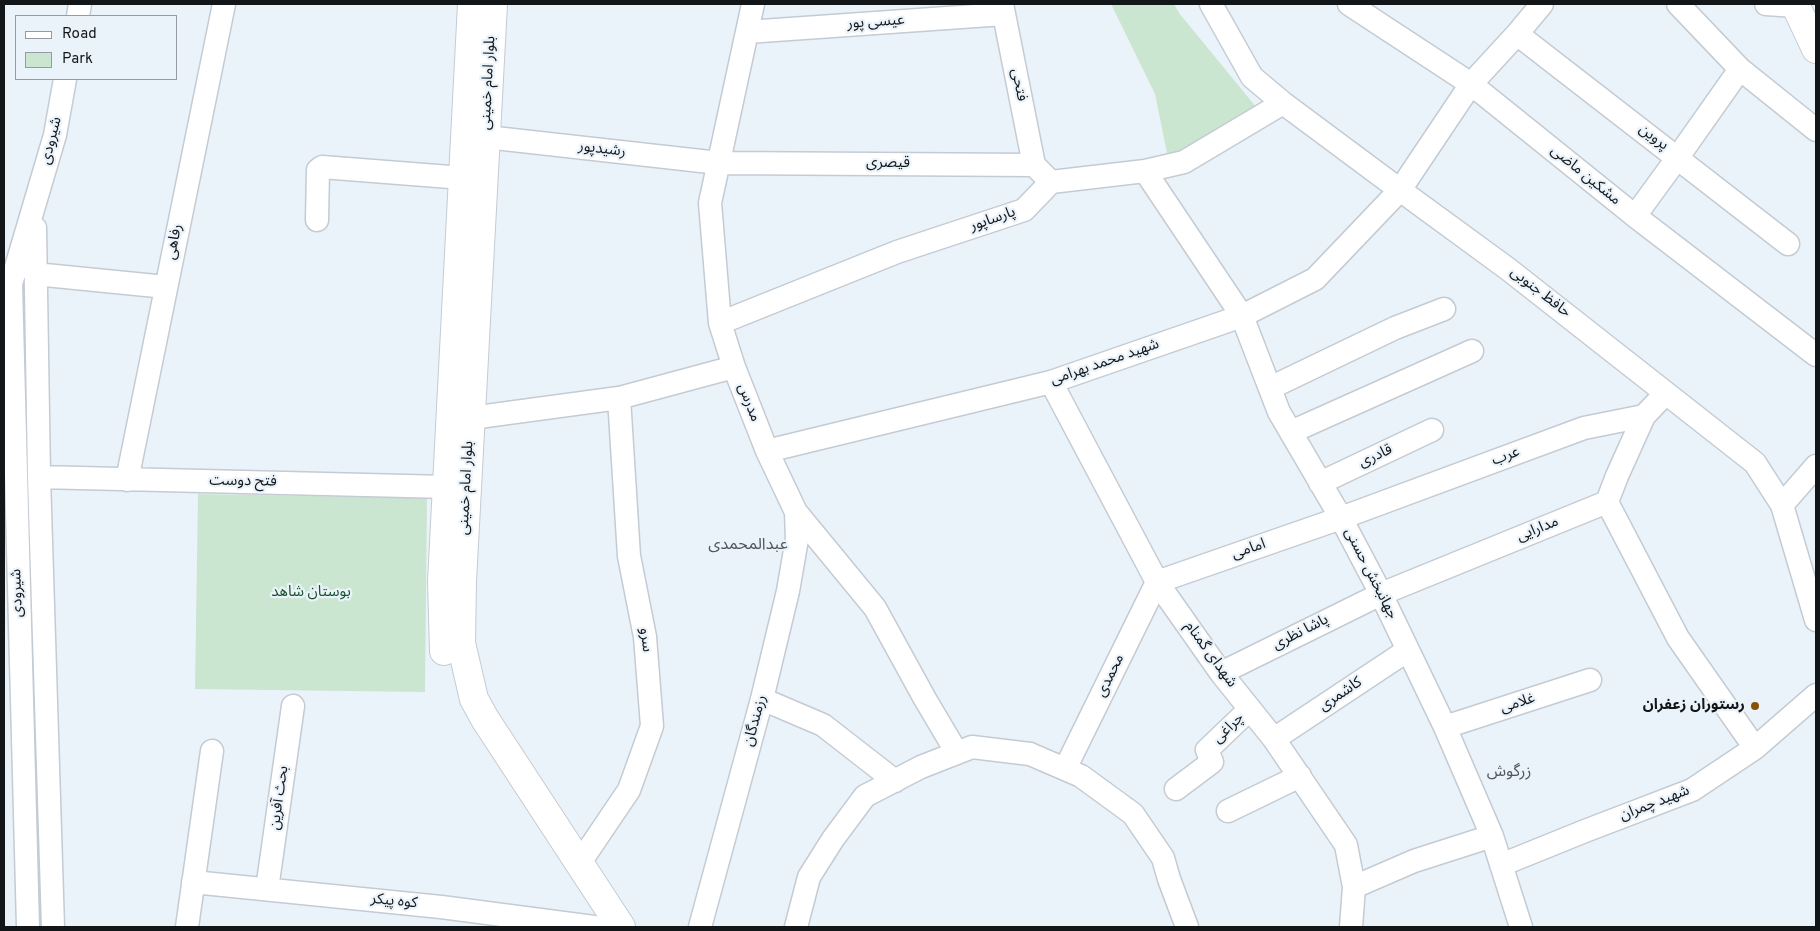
<!DOCTYPE html>
<html>
<head>
<meta charset="utf-8">
<style>
	body { margin:0 }
	#map { position:relative; width:1820px; height:931px; overflow:hidden; background:#ebf3fa; font-family:Overpass,sans-serif }
	canvas { display:block }
	.frame { position:absolute; inset:0; border:5px solid #131619; pointer-events:none }
	.legend { position:absolute; left:15px; top:15px; width:162px; height:65px; box-sizing:border-box; background:#ebf3fa; border:1px solid #959ba0; margin:0; padding:6px 9px; list-style:none; font-size:15px; color:#131619 }
	.legend li { display:flex; align-items:center; gap:10px; height:25px }
	.legend b { width:25px; border:1px solid #959ba0 }
</style>
</head>
<body>
<div id="map">
<canvas width="1820" height="931"></canvas>
<div class="frame"></div>
<ul class="legend">
<li><b style="height:6px;background:#fff"></b>Road</li>
<li><b style="height:14px;background:#cae6d1"></b>Park</li>
</ul>
</div>
<script>
const ctx = document.querySelector('canvas').getContext('2d');
ctx.lineJoin = 'round';
function fillPath(path, color) {
  ctx.fillStyle = color;
  ctx.fill(path, 'evenodd');
}
function toPath(rows) {
  const path = new Path2D();
  for (const r of rows) {
    path.moveTo(r[0], r[1]);
    for (let i = 2; i < r.length; i += 2) path.lineTo(r[i], r[i + 1]);
  }
  return path;
}
function trace(path, color, width, dash) {
  ctx.strokeStyle = color;
  ctx.lineWidth = width;
  ctx.lineCap = dash ? 'butt' : 'round';
  ctx.setLineDash(dash || []);
  ctx.stroke(path);
}
function drawText(font, color, halo, rows, align = 'center') {
  ctx.font = font + ' Overpass,"Noto Sans Arabic",sans-serif';
  ctx.lineWidth = 4.5;
  ctx.setLineDash([]);
  ctx.textBaseline = 'middle';
  ctx.strokeStyle = halo;
  ctx.fillStyle = color;
  for (const [text, x, y, turn = 0] of rows) {
    ctx.save();
    ctx.translate(x, y);
    ctx.rotate((+turn || 0) * Math.PI / 180);
    ctx.textAlign = isNaN(turn) ? turn : align;
    if (halo) ctx.strokeText(text, 0, 0);
    ctx.fillText(text, 0, 0);
    ctx.restore();
  }
}
fillPath(toPath([
	[1111,4,1174,4,1179,13,1266,119,1169,163,1155,94],
	[198,494,427,498,425,692,195,689]
]), '#cae6d1');
const minor = toPath([
	[753,4,710,203,720,323,734,367,767,451,796,512,875,608,925,699,957,753],
	[1002,4,1034,165],
	[1211,4,1252,77,1283,103,1400,190,1508,269,1755,463,1782,505,1816,620],
	[1349,4,1471,84,1635,216,1816,355],
	[1678,4,1740,69],
	[1766,4,1795,6],
	[78,16,80,4],
	[747,32,1004,14],
	[1517,34,1788,244],
	[486,137,719,163,1034,165,1051,182],
	[1145,171,1242,316,1279,412,1341,518,1381,594,1445,727,1492,836,1521,927],
	[1635,216,1678,157,1740,69,1816,130],
	[317,220,318,170,322,167,463,178],
	[35,228,39,477,53,927],
	[35,274,166,287],
	[720,323,897,252,1024,210,1051,182,1145,171,1184,162,1283,103],
	[1051,382,1157,582,1221,673,1274,739,1346,845,1354,887,1351,927],
	[1270,388,1395,328,1444,309],
	[471,418,619,398,734,367],
	[1291,432,1472,351],
	[767,451,1051,382,1242,316,1315,279,1400,190,1471,84,1517,34,1542,4],
	[39,477,447,487],
	[127,480,224,4],
	[1320,483,1432,430],
	[1607,502,1678,638,1755,748],
	[1782,505,1816,466],
	[1157,582,1341,518,1584,428,1644,416,1666,393],
	[1221,673,1381,594,1607,502,1617,476,1644,416],
	[762,699,823,725,895,781],
	[1445,727,1590,680],
	[1274,739,1408,650],
	[1065,769,1157,582],
	[1176,789,1212,762,1207,750,1250,709],
	[1228,811,1300,776],
	[579,864,629,790,652,726,645,637,629,556,619,398],
	[1501,865,1585,831,1692,790,1755,748,1816,695],
	[193,882,441,907,594,927],
	[1354,887,1414,861,1492,836],
	[267,889,293,706],
	[28,927,11,284,55,135,65,79],
	[187,927,212,751],
	[700,927,762,699,788,591,797,539,796,512],
	[796,927,809,877,833,839,865,796,921,767,972,747,1030,754,1081,776,1133,814,1163,858,1169,879,1187,927]
]);
const major = toPath([
	[493,4,462,581,461,643,474,699,485,719,621,927],
	[1795,4,1816,49],
	[444,651,442,581,472,4]
]);
trace(minor, '#c4cbd3', 25);
trace(major, '#c4cbd3', 30);
trace(minor, '#fff', 22);
trace(major, '#fff', 28);
for (const [x, y, r, color] of [
	[1755,706,5,"#8a5106"]
]) {
  const dot = new Path2D();
  dot.arc(x, y, r, 0, 2 * Math.PI);
  ctx.fillStyle = color;
  ctx.fill(dot);
  trace(dot, '#ebf3fa', 2);
}
drawText('15px', '#131619', '#ebf3fa', [
	["عیسی پور",876,23,-4],
	["بلوار امام خمینی",489,83,-87],
	["فتحی",1018,85,79],
	["پروین",1653,138,37],
	["شیرودی",52,141,-76],
	["رشیدپور",602,150,7],
	["قیصری",888,164],
	["مشکین ماضی",1585,176,39],
	["پارساپور",993,220,-19],
	["رفاهی",175,242,-79],
	["حافظ جنوبی",1540,293,38],
	["شهید محمد بهرامی",1105,363,-19],
	["مدرس",748,403,69],
	["قادری",1376,457,-25],
	["عرب",1506,457,-20],
	["فتح دوست",243,482,1],
	["بلوار امام خمینی",467,488,-87],
	["مدارایی",1538,530,-22],
	["امامی",1249,550,-19],
	["جهانبخش حسنی",1370,574,63],
	["شیرودی",18,593,-92],
	["پاشا نظری",1301,633,-27],
	["سرو",645,640,83],
	["شهدای گمنام",1210,655,54],
	["محمدی",1111,676,-64],
	["کاشمری",1341,695,-34],
	["غلامی",1518,704,-18],
	["رزمندگان",756,721,-75],
	["چراغی",1229,729,-44],
	["بحث آفرین",280,798,-82],
	["شهید چمران",1655,804,-21],
	["کوه پیکر",394,902,6]
]);
drawText('15px', '#18522d', '#ebf3fa', [
	["بوستان شاهد",311,593]
]);
drawText('bold 15px', '#131619', '#ebf3fa', [
	["رستوران زعفران",1745,706]
], 'right');
drawText('16px', '#4f565c', '#ebf3fa', [
	["عبدالمحمدی",748,546],
	["زرگوش",1509,773]
]);
</script>
</body>
</html>
